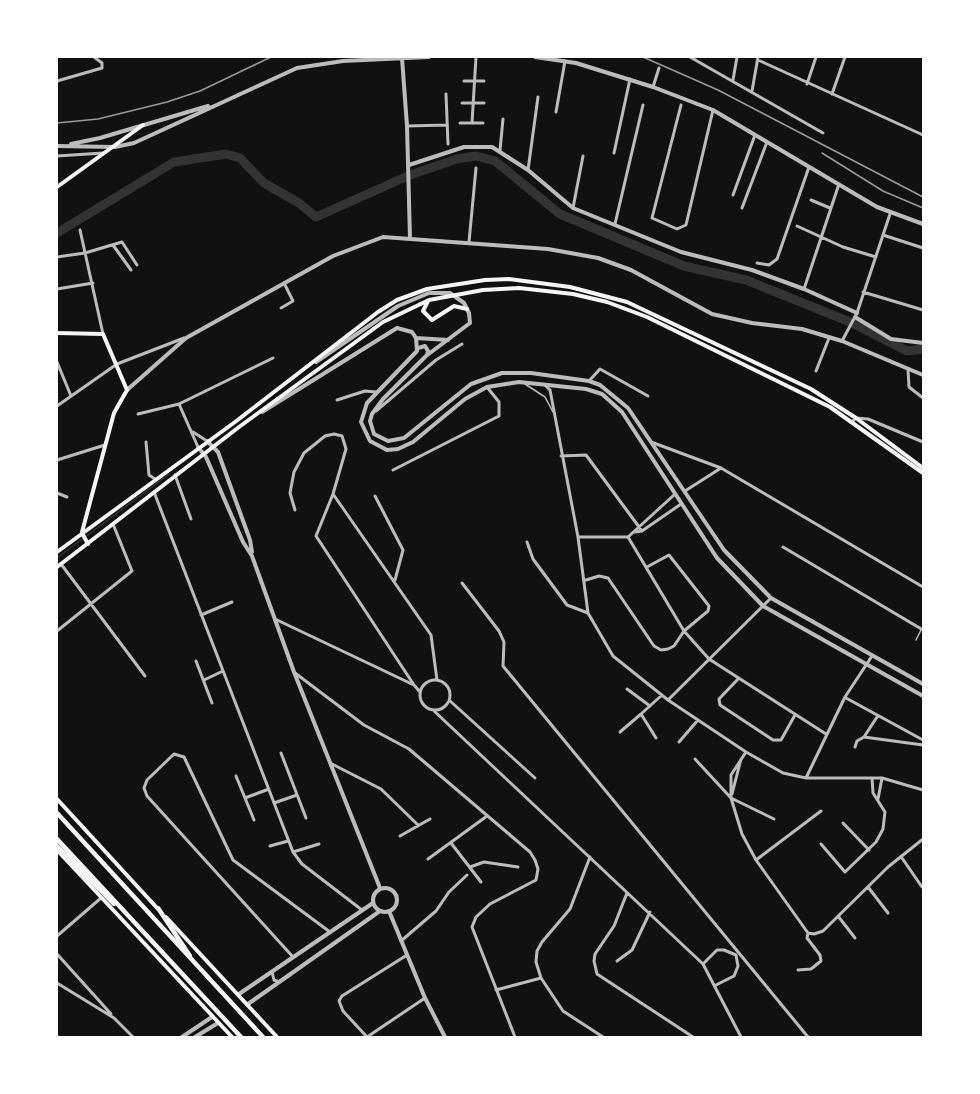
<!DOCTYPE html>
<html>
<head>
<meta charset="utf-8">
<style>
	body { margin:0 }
	#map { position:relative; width:980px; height:1094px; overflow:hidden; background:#111; font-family:Quicksand,sans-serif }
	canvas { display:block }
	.frame { position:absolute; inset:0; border:58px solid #fff; pointer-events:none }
</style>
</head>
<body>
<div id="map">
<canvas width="980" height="1094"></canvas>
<div class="frame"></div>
</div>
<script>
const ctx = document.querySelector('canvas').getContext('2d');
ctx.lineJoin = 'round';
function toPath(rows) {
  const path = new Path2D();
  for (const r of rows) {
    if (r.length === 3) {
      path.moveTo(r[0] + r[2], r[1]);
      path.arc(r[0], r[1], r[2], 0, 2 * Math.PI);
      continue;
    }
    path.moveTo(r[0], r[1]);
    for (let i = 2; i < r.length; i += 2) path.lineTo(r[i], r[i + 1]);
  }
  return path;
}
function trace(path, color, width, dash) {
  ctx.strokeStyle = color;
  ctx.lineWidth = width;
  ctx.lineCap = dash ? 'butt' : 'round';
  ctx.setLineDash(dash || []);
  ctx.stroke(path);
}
trace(toPath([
	[57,558,169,474]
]), '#333', 1.5);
trace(toPath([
	[57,233,174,162,226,154,240,158,264,183,299,203,316,217,410,175,457,159,476,156,495,161,560,214,684,266,746,280,850,322,907,351,923,349]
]), '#333', 9);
trace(toPath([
	[525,384,545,397,553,412],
	[916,640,921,630]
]), '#bcbcbc', 1.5);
trace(toPath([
	[690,57,823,133],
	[758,60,923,135],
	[733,80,737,57],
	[57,81,102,68,102,63,94,57],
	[464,81,484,81],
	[807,84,816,57],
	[653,87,659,68],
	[752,91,758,57],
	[446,94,448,144],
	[832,94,845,57],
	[462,103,484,103],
	[681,105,652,218,677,229,686,225,713,110],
	[556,112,565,61],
	[460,123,483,123],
	[472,123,476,57],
	[407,126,447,125],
	[500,150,503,119],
	[614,153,630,79],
	[57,156,103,153],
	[528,170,538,97],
	[733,195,755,135],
	[811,200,830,208],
	[573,208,583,156],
	[742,208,767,142],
	[615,224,643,105],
	[797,226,843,247,876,257],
	[80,230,103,334],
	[883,235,923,248],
	[469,242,476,168],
	[113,245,131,270],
	[57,257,85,253,122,242,137,265],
	[757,263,769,265,777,259,809,167],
	[57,289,93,283],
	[804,289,839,184],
	[863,292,923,310],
	[281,308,293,301,284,283],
	[842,341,857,313,890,214],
	[57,362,71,396],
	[908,369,909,387,923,398],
	[816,371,829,338],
	[589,381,600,369,648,396],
	[545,385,550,390,578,537,588,613,613,656,668,700,746,752,783,773,806,778,882,778,923,790],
	[337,400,365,391,376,392],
	[179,404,198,447],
	[57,406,117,364,184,338],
	[376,411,436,360,462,344],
	[138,414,179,404,273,358],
	[852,422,856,418,868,419,923,442],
	[193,432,207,441],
	[146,442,149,475,155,479],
	[651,442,721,468,923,587],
	[561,456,586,455,642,531],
	[57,460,105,445],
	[393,470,499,416,499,402,487,387],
	[175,475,191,519],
	[685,491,721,468],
	[154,492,293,852,302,864,362,910],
	[57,493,67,497],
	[333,494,431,635,437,680],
	[375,496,403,550,395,580],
	[295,510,290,493,294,472,304,453,325,436,334,434,342,436,346,449,333,494,316,536,414,685],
	[635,532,642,531,681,504],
	[578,537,628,537,674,495],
	[628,537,684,631,709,659,826,734],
	[527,542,533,559,567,605,588,613],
	[783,547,923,630],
	[61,564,145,676],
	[586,580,599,576,608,578,654,646,661,650,668,649,674,646,684,631,708,611,709,606,669,555,647,567],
	[462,583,499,631,504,642,503,666,808,1037],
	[201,615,232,602],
	[277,620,414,685,420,692],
	[57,631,132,571,113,524],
	[196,661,212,703],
	[295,673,364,725,409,749,530,852,535,860,538,869,536,880,490,904,476,917,472,927,515,1037],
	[739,678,719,699,720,705,773,740,781,740,795,715],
	[204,680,223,671],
	[435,695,15],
	[627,689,650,706],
	[846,698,923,740],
	[449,700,535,778],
	[668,700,771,598],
	[433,710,703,964,741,1037],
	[620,732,641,714],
	[864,737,877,717],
	[656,738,641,714,662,695],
	[679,742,698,720],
	[855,747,857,741,864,737,923,745],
	[746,752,731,775,731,798,742,834,756,860,808,933,814,934,823,931,888,867,923,839],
	[281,753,306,818],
	[695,759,731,798,774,819],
	[330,763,381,789,418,825],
	[236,776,254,820],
	[806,778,845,697,872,656],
	[732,794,741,759],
	[245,798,269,789],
	[878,799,882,778],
	[274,803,297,795],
	[843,823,869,850],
	[400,836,430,819],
	[451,843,481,882],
	[821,844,845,872,876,842,883,829,885,812,873,793,872,778],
	[270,846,288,841],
	[293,852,319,844],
	[590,857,570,909,542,942,537,951,536,962,541,978,563,1011,603,1037],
	[902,858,922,887],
	[428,859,487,816],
	[756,860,821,811],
	[470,867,484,862,518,867],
	[868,887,888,913],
	[627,893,614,926,595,954,594,961,597,974,693,1037],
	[838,916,855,938],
	[57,936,101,898],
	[401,941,436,911,449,892,467,875],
	[57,954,111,1014],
	[407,955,342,996,339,1001,343,1011,367,1037,425,998],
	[293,957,147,796,144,788,147,780,174,754,184,757,233,860,330,932],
	[617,961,632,950,650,912],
	[703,964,717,950,724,950,736,955],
	[798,970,811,969,821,961,820,955,807,938,808,933],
	[272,972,274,980,279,982],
	[57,983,114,1018,133,1037],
	[716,985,734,976,738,966,736,955],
	[496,990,541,978],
	[57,1036,58,1037]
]), '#bcbcbc', 3);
trace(toPath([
	[535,57,576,63,653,87,713,110,877,207,923,224],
	[402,58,407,126,410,238],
	[71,144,100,138,208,106],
	[57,146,115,147,134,143,297,68,343,61,429,57],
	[409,165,464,147,492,147,528,170,573,208,681,252,752,270,804,289,857,313],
	[855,317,891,339,923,343],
	[416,338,448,340],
	[418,348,425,346,428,351,427,355],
	[316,362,398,306,429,293,450,293,464,303,469,313,470,323,426,356,383,399,372,414,370,421,374,434,388,441,404,438,471,384,502,373,531,373,589,381,600,385,628,408,724,550,771,598,923,684],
	[127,390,186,338,333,256,383,237,548,249,598,258,631,270,712,314,752,323,802,329,842,341,923,375],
	[262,412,397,328,412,332,416,338,417,351,367,403,361,422,370,441,387,450,398,449,413,442,465,399,487,387,519,382,586,389,602,394,622,412,717,558,763,606,923,696],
	[207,441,218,452,250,540,252,552],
	[198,447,206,457,243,542,252,556,294,672,380,888],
	[385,900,12],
	[389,911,425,998,445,1037],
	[239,994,373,903],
	[248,1004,380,911],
	[182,1037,212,1017],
	[195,1037,218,1023]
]), '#bcbcbc', 4);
trace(toPath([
	[57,187,143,125],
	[428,301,423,311,432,320,454,306,467,309],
	[57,333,103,334,127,390,114,413,82,532],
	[82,533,88,544],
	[57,552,235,422,378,312,397,300,427,289,485,280,509,279,570,287,627,302,811,389,856,418,923,468],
	[57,567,239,427,383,322,429,300,483,290,519,288,573,294,607,302,647,317,830,407,923,473],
	[57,799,158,909],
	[57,850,232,1037],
	[166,917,277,1037]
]), '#f5f5f5', 4);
trace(toPath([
	[57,813,263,1037],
	[57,839,241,1037],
	[57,846,114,904],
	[158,908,190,956]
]), '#f5f5f5', 4.5);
trace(toPath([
	[643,57,718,90,923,197],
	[57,123,98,119,167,102,200,91,271,57],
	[822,153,883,191,923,208]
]), '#9a9a9a', 1.5);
</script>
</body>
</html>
